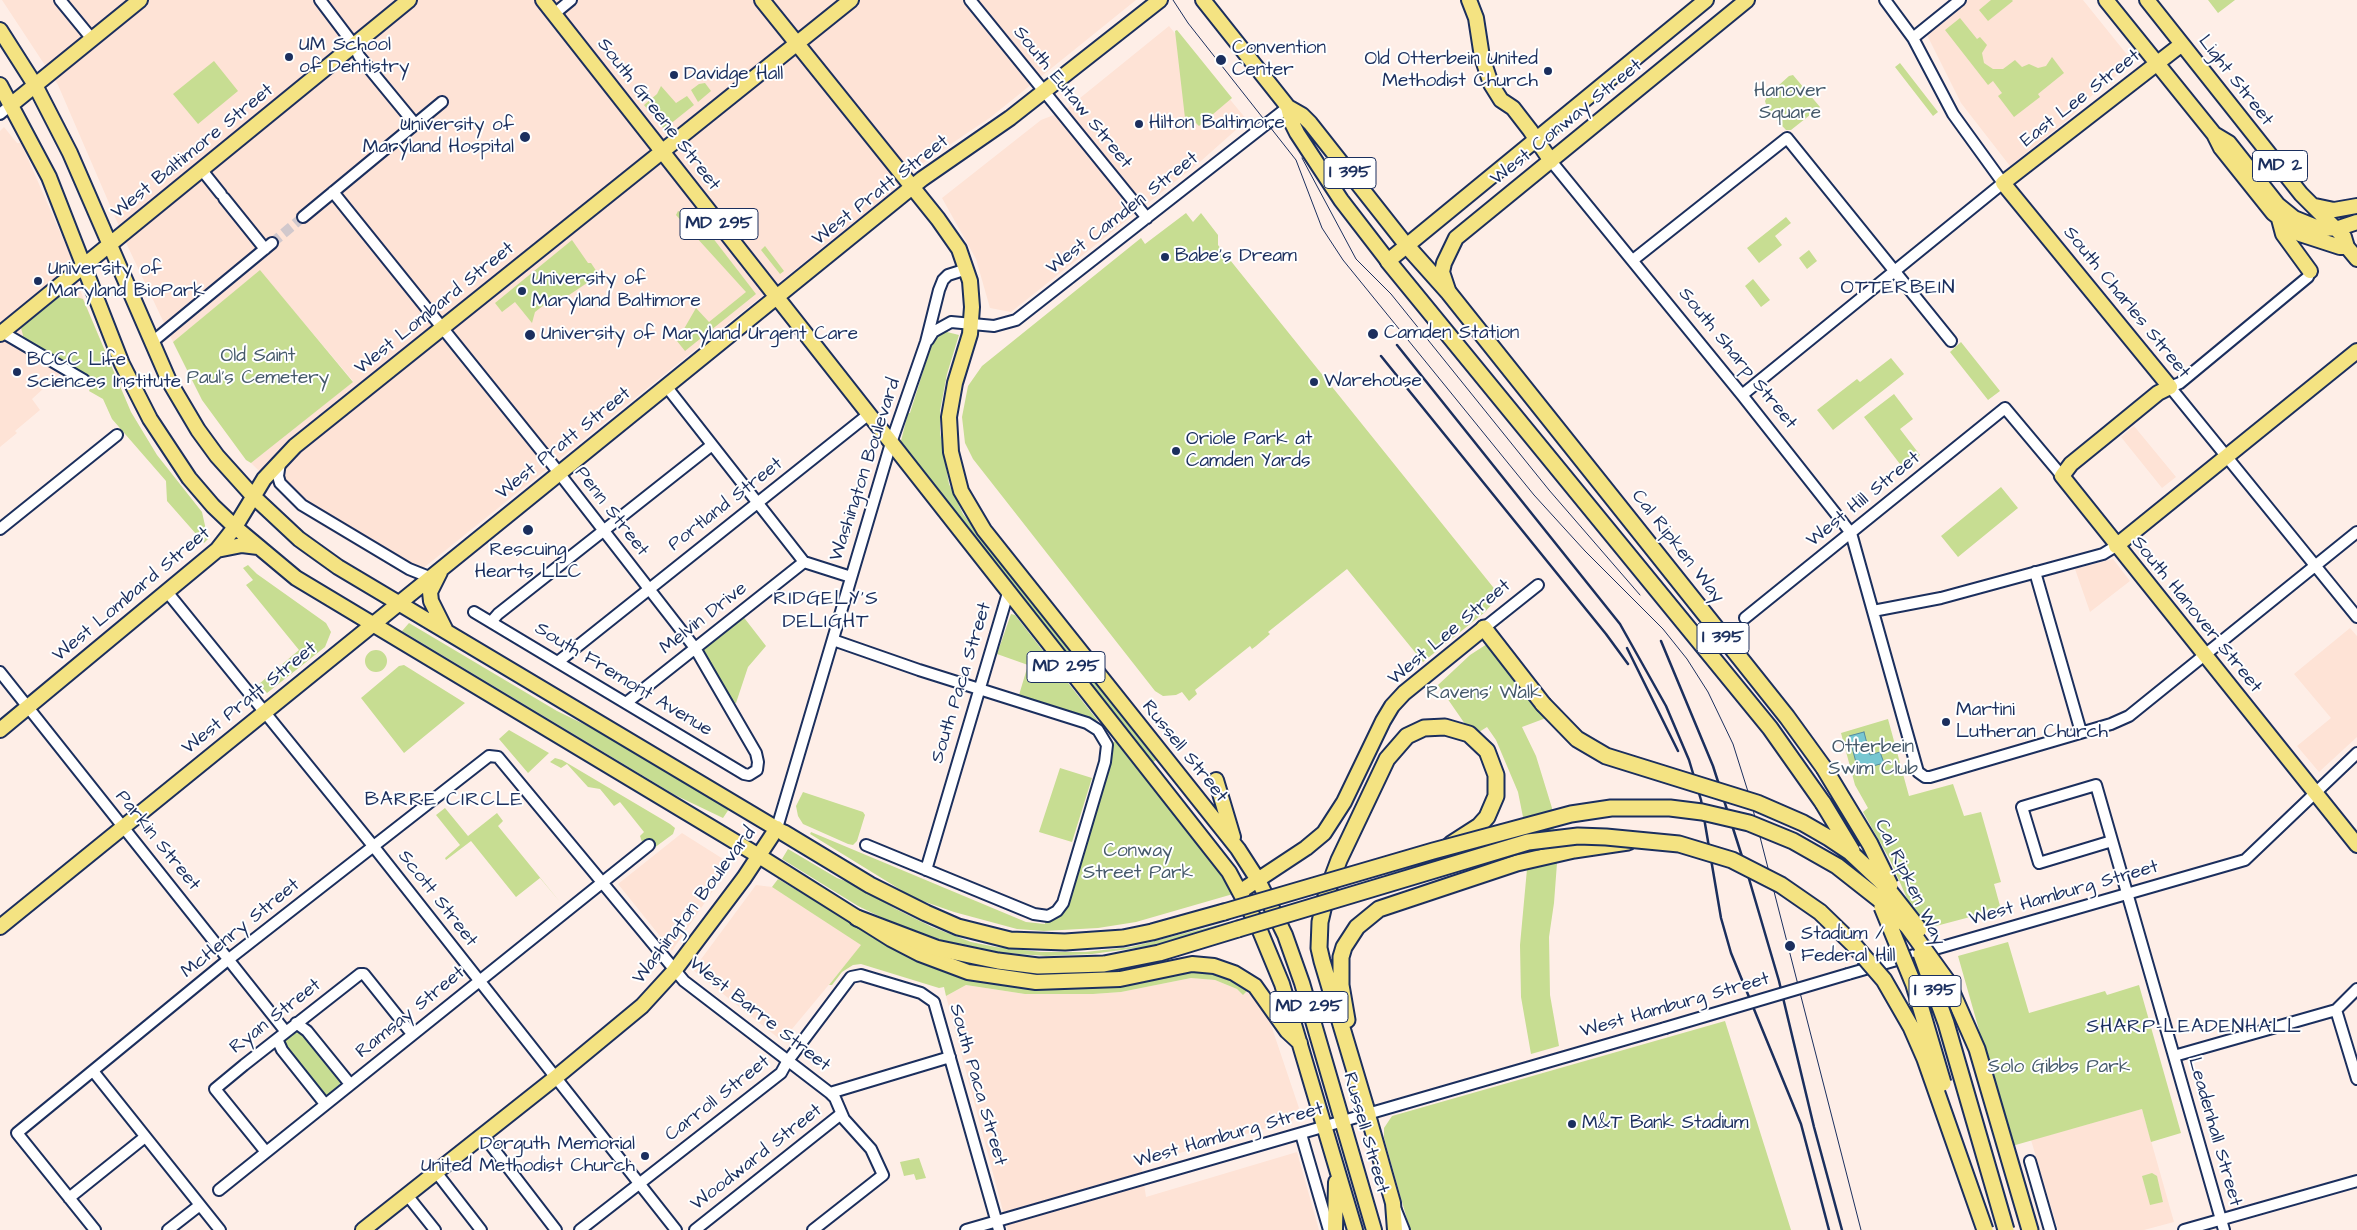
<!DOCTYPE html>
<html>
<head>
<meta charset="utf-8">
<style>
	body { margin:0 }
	canvas { display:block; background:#feeee7 }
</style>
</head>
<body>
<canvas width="2357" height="1230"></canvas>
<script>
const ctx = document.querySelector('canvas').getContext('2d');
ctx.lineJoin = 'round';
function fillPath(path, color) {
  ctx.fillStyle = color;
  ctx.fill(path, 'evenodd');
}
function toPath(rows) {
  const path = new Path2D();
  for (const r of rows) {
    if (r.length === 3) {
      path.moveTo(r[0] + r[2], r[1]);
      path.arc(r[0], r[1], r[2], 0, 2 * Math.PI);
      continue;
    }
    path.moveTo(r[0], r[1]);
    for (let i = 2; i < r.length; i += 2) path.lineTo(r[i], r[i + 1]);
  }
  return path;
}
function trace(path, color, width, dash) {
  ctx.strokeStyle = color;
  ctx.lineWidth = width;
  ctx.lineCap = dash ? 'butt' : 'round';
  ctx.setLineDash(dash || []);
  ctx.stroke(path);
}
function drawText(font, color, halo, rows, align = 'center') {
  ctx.font = font + ' "Architects Daughter",sans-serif';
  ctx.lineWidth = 4;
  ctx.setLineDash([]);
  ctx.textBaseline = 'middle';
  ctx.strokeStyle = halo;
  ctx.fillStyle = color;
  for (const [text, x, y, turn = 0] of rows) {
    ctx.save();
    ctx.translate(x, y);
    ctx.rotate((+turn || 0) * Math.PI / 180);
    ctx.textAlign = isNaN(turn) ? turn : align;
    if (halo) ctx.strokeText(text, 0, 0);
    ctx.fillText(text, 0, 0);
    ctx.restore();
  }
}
fillPath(toPath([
	[2,0,1136,0,991,117,917,167,894,190,411,578,319,524,299,510,251,463,353,381,260,271,173,342,128,247,58,85],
	[1968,0,2083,0,2133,62,2089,98,2071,117,2010,166,1961,103,1926,33],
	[1169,26,1247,120,1201,161,1011,312,990,308,976,259,942,198,1041,120,1064,111],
	[4,127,17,143,21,143,71,257,70,264,116,381,94,382,68,366,32,399,40,410,15,431,17,433,0,447,0,131],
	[2134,426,2176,477,2162,488,2121,437],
	[2113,559,2130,581,2090,612,2075,569],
	[2350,628,2357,636,2357,737,2319,772,2297,746,2331,718,2294,674],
	[682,833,731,864,672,951,618,884],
	[756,885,772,887,862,945,782,1041,693,970],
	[1191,978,1215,980,1237,989,1243,995,1247,992,1253,996,1270,1022,1299,1108,1292,1121,1141,1164,1146,1197,1297,1152,1319,1230,1008,1230,946,996,966,985,1025,994,1093,994,1121,992],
	[2142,1109,2174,1222,2144,1230,2058,1230,2031,1140]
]), '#fee3d6');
fillPath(toPath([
	[1991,0,2012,0,2013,1,1988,21,1979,10],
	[2208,0,2235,0,2218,13],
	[1960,18,1977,39,1980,37,1987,45,1982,53,1984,63,1993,69,2003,69,2015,60,2022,67,2029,64,2038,68,2046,66,2052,57,2064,73,2038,94,2040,97,2014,117,1998,96,2002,93,1993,81,1988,85,1945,30],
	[1177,30,1232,98,1199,126,1196,123,1192,126,1185,118,1175,31],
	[214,61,238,91,198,124,173,94],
	[1900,63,1938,112,1933,116,1895,67],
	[1793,75,1820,107,1791,130,1786,130,1768,111,1765,101,1768,95,1789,76],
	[705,83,711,91,698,102,691,90,699,84],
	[661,86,676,103,687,96,694,105,664,129,644,105,657,94],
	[678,211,699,220,756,294,685,351,677,341,696,308,709,322,746,292,676,215],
	[1186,213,1193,222,1201,213,1218,235,1218,245,1497,592,1492,604,1485,612,1423,662,1347,569,1268,632,1270,634,1256,646,1252,649,1250,646,1195,690,1197,694,1189,701,1182,692,1176,695,1163,696,1155,691,973,459,965,443,962,417,968,386,982,366,1141,238,1145,244],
	[1786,217,1791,223,1775,236,1782,245,1759,263,1747,248],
	[572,240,588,263,591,263,599,275,551,307,544,305,535,312,532,323,515,302,502,312,495,303],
	[765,246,784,271,780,274,761,250],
	[1809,250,1817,261,1807,269,1799,258],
	[260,270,353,382,251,463,246,460,202,400,173,342],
	[1753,279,1770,300,1761,307,1745,286],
	[64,293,83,299,131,412,157,455,202,512,208,539,204,543,167,501,166,481,112,419,103,399,89,391,93,382,24,339,21,328],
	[943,331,959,335,947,374,940,411,940,432,949,484,963,514,1156,760,1152,763,903,445,901,441,908,413,910,413,932,343,936,336],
	[1961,342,2000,391,1988,400,1950,352],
	[1891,358,1904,374,1833,430,1817,410,1857,379,1860,382],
	[1894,394,1913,419,1900,429,1920,455,1903,468,1864,417],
	[2001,487,2018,508,1958,557,1941,536],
	[248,565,257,574,326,623,331,632,325,647,267,693,259,684,299,650,246,585,253,580,243,568],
	[1011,614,1015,615,1098,721,1019,695,1028,665,997,654],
	[742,615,766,646,748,667,736,703,732,703,702,647],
	[409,623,557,711,600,732,729,809,723,818,675,795,402,631],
	[1487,644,1546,718,1522,727,1536,756,1552,808,1557,863,1554,903,1549,937,1550,995,1559,1046,1531,1054,1521,997,1520,945,1527,869,1523,817,1518,792,1496,740,1487,727,1479,732,1465,724,1438,685,1470,655],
	[376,661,11],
	[404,665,465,703,404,753,361,698,399,666],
	[1888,719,1909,796,1953,784,1964,816,1981,812,2001,882,1994,884,2003,917,1970,917,1921,930,1890,860,1863,812,1868,808,1855,785,1841,733],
	[509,730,549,753,528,773,499,739],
	[1115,741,1218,871,1233,894,1136,922,1098,928,1044,931,1017,929,954,912,914,898,810,834,811,832,1026,922,1045,924,1045,920,1061,912,1111,744],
	[555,758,562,760,670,824,675,828,673,834,654,848,648,841,642,842,640,836,644,832,620,802,614,806,600,789,588,787,567,764,561,768,550,762],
	[1060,768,1092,778,1072,842,1039,832],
	[803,792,863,812,865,815,857,841,853,845,848,844,803,824,798,816,796,806],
	[445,808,468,836,497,813,503,821,498,826,560,902,540,878,516,897,471,841,446,860,445,858,460,845,436,815],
	[788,849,837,878,856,885,894,908,932,927,971,942,996,947,1041,952,1085,952,1131,947,1229,922,1230,924,1151,946,1092,954,1046,956,1005,953,971,948,909,931,858,906,782,859],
	[778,879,904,954,929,965,968,977,1013,985,1202,970,1222,974,1250,988,1243,995,1237,989,1215,980,1191,978,1121,992,1093,994,1025,994,966,985,946,996,944,987,939,988,861,964,853,965,842,972,832,985,829,985,861,945,772,887],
	[2008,942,2029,1013,2105,991,2107,995,2139,985,2181,1133,2151,1142,2142,1109,2012,1146,1958,956],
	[1725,1021,1791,1230,1410,1230,1384,1138,1384,1128,1392,1116],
	[296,1031,305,1035,341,1079,339,1087,327,1096,323,1097,284,1051,285,1037],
	[919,1158,926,1178,916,1180,914,1174,904,1176,900,1162],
	[2152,1173,2157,1176,2163,1202,2150,1205,2142,1176]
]), '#c7dd92');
const water = toPath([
	[1864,732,1870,755,1880,752,1884,763,1858,770,1849,736,1864,732]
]);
fillPath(water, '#77c7d1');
trace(water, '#528aa3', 1);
trace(toPath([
	[272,243,303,217]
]), '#d1c8cc', 10, [10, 5]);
const minor = toPath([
	[60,0,92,39],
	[320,0,354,45,359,56,415,124],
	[970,0,1147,218],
	[554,14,571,0],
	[1913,38,1960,0],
	[0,114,12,104],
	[1551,161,1742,395,1851,533,1918,772,1925,777,1930,777,2111,724,2129,716,2357,532],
	[201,169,221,194],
	[333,192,552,464,695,648,756,753,758,762,757,770,749,775,744,774,474,612],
	[224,198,265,249],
	[303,217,442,102],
	[1633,260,1787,138,1951,341],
	[2310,271,2308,277,2180,383,2170,387,2357,617],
	[2,332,84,380],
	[928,340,933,332,951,322,994,326,1016,320,1288,107],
	[151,343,272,243],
	[666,386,804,562,851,577],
	[1742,395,2003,183,1953,114,1913,38,1885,0],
	[280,463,278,476,280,483,302,505,409,569,429,577],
	[0,529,117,435],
	[2035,572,2081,732],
	[168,593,374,847,676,1230],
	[1873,611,1941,598,2103,554,2116,546],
	[1745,618,2005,408,2062,476],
	[491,622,498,614,712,445],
	[1484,628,1538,585],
	[833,640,919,670,1087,723,1098,730,1107,745,1105,762,1063,903,1057,911,1048,916,1034,914,866,845],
	[559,661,869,414],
	[0,672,286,1032],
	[626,703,804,562],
	[777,828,891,443,926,342,939,290,943,280,948,275,967,269],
	[2112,841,2039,863,2022,807,2096,785,2224,1230],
	[926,870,1008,593],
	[1848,974,2245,860,2357,753],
	[2336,1010,2357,1079],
	[296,1023,307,1031,350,1084],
	[277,1039,282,1050,325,1104],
	[2174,1056,2336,1010,2357,989],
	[93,1071,220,1230],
	[1301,1134,1329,1230],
	[483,1135,556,1230],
	[266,1152,215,1089,244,1065,360,974,364,974,412,1034],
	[2030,1161,2050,1230],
	[436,1172,481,1230],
	[219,1190,649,845],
	[407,1195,435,1230],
	[69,1198,145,1137],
	[1396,1210,1404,1230],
	[95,1230,17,1133,229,959,489,756,498,757,684,981,830,1093,950,1057],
	[168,1230,200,1205],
	[580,1230,781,1073,787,1062,851,977,861,975,921,993,934,1002,999,1230],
	[695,1230,841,1114],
	[813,1230,883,1175,871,1149,844,1119,835,1098,830,1093],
	[966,1230,1665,1028],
	[2184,1230,2357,1181]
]);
const major = toPath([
	[543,0,1229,872,1258,926,1282,984,1355,1230],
	[762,0,938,219,959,249,970,281,972,307,970,334,955,383,949,417,951,452,961,491,984,530,1238,849,1258,880,1285,935,1302,983,1374,1230],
	[1203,0,1288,107,1302,115,1310,123,1407,246],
	[1469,0,1476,18,1482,57,1491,84,1501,100,1513,108,1530,130,1551,161],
	[2106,0,2214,134,2221,148,2273,213,2300,234,2340,247,2347,247],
	[2147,0,2301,194,2344,237,2347,247,2357,259],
	[0,30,35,85,70,153,169,381,198,430,217,456,253,496,299,539,338,567,784,833],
	[2182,44,2003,183,2170,387,2158,393,2103,438,2071,464,2062,476,2357,845],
	[0,85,49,177,122,364,150,419,189,478,213,506,235,527,296,578,759,856,891,939,920,954,968,972,1036,982,1120,979,1192,964,1214,966,1234,973,1255,986,1287,1031,1300,1043],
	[12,104,140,0],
	[1288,107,1292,123,1297,133,1341,200,1388,261,1706,0],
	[2214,134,2229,143,2278,205,2294,218,2321,229,2339,228,2357,222],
	[2315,206,2334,210,2357,206],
	[2279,219,2283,234,2310,271],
	[1449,293,1442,272,1444,263,1456,238,1747,0],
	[0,334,409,0],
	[2116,546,2357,351],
	[217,550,242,545,258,547],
	[440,572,430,592,431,601,445,629],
	[0,730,217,550,235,527,264,479,295,446,851,0],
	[1216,780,1233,837],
	[1241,891,1306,848,1324,833,1344,802,1383,721,1392,706,1404,693,1484,628],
	[0,927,922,179,1010,118,1160,0],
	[1368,1115,1393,1203,1395,1230],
	[363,1230,555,1078,642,1006,674,971,744,878,777,828],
	[1335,1230,1336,1182]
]);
const highway = toPath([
	[1407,246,1449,293,1787,717,1824,768],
	[1388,261,1770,728,1823,803],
	[1484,628,1543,704],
	[784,833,870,885,926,913,958,927,1010,940,1065,942,1123,938,1152,932,1224,912],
	[857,918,936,948,998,961,1038,966,1104,964,1159,953,1238,929],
	[1947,981,1977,1049,2030,1230],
	[1347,1020,1341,985,1341,957,1344,947,1357,927,1379,909,1517,863,1574,850,1628,842],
	[1368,1115,1322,961,1319,948,1320,922,1327,892,1339,860,1387,759,1407,736,1424,728,1445,727,1469,734,1487,751,1496,775,1496,796,1487,817,1479,826,1451,844]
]);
trace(minor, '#1b2f5e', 14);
trace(major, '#1b2f5e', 18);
trace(highway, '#1b2f5e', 19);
trace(minor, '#fff', 10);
trace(major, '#f4e382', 14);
trace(highway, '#f4e382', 15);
trace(toPath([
	[1173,0,1188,23,1296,160,1322,228,1343,260,1534,495,1585,551,1663,629,1687,659,1708,692,1733,744,1750,798,1861,1230],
	[1302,158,1356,259,1391,294,1549,490,1640,595]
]), '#1b2f5e', 1);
trace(toPath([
	[1397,345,1620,624,1666,706,1689,760,1701,800,1721,918,1731,953,1801,1124,1829,1230],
	[1381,356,1606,634,1628,664],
	[1661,641,1713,766,1747,872,1779,981,1814,1127,1842,1230],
	[1627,648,1678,751]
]), '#1b2f5e', 2.5);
const minorBridge = toPath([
	[1665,1028,1848,974]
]);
const highwayBridge = toPath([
	[1543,704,1577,739,1606,756,1757,803,1803,823,1829,838,1850,852,1883,883,1919,929],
	[1824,768,1870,844,1890,885],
	[1823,803,1852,851],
	[1882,907,1914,985,1943,1083],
	[1224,912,1433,851,1571,814,1611,808,1670,808,1702,812,1749,823,1793,841,1837,866,1884,903,1908,927,1947,981],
	[1238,929,1528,842,1578,836,1606,837,1679,844,1732,860,1781,885,1820,912,1853,944,1884,980,1911,1027,1925,1059,1985,1230],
	[1921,954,1946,1023,2006,1230]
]);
trace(minorBridge, '#1b2f5e', 14, []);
trace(highwayBridge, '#1b2f5e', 19, []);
trace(minorBridge, '#fff', 10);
trace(highwayBridge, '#f4e382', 15);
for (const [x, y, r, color] of [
	[289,57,5,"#1b2f5e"],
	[1221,60,6,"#1b2f5e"],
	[1548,71,5,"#1b2f5e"],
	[674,75,5,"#1b2f5e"],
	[1139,124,5,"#1b2f5e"],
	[525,137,6,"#1b2f5e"],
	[1165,257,5,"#1b2f5e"],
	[38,281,5,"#1b2f5e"],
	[522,291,5,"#1b2f5e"],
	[1373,334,6,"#1b2f5e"],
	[530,335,6,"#1b2f5e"],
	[17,372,5,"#1b2f5e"],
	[1314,382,5,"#1b2f5e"],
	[1176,451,5,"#1b2f5e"],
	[528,530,6,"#1b2f5e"],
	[1946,722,5,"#1b2f5e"],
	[1790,946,6,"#1b2f5e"],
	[1572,1124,5,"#1b2f5e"],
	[645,1156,5,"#1b2f5e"]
]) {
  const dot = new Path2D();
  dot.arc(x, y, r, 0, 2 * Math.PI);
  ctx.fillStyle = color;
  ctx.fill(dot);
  trace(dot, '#fff', 2);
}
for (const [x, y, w] of [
	[2280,166,55],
	[1350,173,52],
	[719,224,78],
	[1723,638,52],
	[1066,667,78],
	[1935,991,52],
	[1309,1007,78]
]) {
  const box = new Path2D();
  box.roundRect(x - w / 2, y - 15.5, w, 31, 4);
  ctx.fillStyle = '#fff';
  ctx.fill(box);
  trace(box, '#1b2f5e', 1);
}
drawText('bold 18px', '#1b2f5e', null, [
	["MD 2",2280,166],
	["I 395",1350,173],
	["MD 295",719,224],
	["I 395",1723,638],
	["MD 295",1066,667],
	["I 395",1935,991],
	["MD 295",1309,1007]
]);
drawText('19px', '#1b2f5e', '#fff', [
	["UM School",299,46],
	["of Dentistry",299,68],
	["Convention",1232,49],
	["Center",1232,71],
	["Old Otterbein United",1538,60,"right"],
	["Methodist Church",1538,82,"right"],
	["Davidge Hall",684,75],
	["Hilton Baltimore",1149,124],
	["University of",514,126,"right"],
	["Maryland Hospital",514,148,"right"],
	["Babe's Dream",1175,257],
	["University of",48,270],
	["Maryland BioPark",48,292],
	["University of",532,280],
	["Maryland Baltimore",532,302],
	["Camden Station",1384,334],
	["University of Maryland Urgent Care",541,335],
	["BCCC Life",27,361],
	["Sciences Institute",27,383],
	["Warehouse",1324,382],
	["Oriole Park at",1186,440],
	["Camden Yards",1186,462],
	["Rescuing",528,551,"center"],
	["Hearts LLC",528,573,"center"],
	["Martini",1956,711],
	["Lutheran Church",1956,733],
	["Stadium /",1801,935],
	["Federal Hill",1801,957],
	["M&T Bank Stadium",1582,1124],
	["Dorguth Memorial",635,1145,"right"],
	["United Methodist Church",635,1167,"right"]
], 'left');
drawText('19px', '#1b2f5e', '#fff', [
	["Light Street",2235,81,52],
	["South Eutaw Street",1072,98,51],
	["East Lee Street",2081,99,-38],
	["South Greene Street",658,115,52],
	["West Conway Street",1567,123,-39],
	["West Baltimore Street",193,152,-39],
	["West Pratt Street",881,191,-38],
	["West Camden Street",1123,214,-38],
	["South Charles Street",2126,303,51],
	["West Lombard Street",435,309,-39],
	["South Sharp Street",1737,359,51],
	["West Pratt Street",564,444,-39],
	["Washington Boulevard",866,470,-72],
	["West Hill Street",1864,500,-39],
	["Portland Street",726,505,-38],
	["Penn Street",611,512,52],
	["Cal Ripken Way",1677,547,52],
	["West Lombard Street",132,595,-40],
	["South Hanover Street",2196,615,51],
	["Melvin Drive",704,619,-38],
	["West Lee Street",1450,633,-40],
	["South Fremont Avenue",623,680,31],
	["South Paca Street",962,683,-73],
	["West Pratt Street",250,699,-39],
	["Russell Street",1184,752,51],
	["Parkin Street",157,841,51],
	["Cal Ripken Way",1909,883,64],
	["West Hamburg Street",2064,894,-16],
	["Scott Street",437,899,52],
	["Washington Boulevard",695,906,-53],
	["McHenry Street",241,929,-39],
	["West Hamburg Street",1675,1006,-16],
	["Ramsay Street",411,1013,-39],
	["West Barre Street",759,1015,38],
	["Ryan Street",276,1017,-38],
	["South Paca Street",977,1085,74],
	["Carroll Street",718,1099,-38],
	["Leadenhall Street",2214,1132,74],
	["Russell Street",1365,1133,74],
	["West Hamburg Street",1229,1136,-16],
	["Woodward Street",757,1158,-38]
]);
drawText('19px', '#465a6b', '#fff', [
	["Hanover",1790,92],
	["Square",1790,114],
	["Old Saint",258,357],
	["Paul's Cemetery",258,379],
	["Ravens' Walk",1484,694],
	["Otterbein",1873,748],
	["Swim Club",1873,770],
	["Conway",1138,852],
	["Street Park",1138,874],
	["Solo Gibbs Park",2059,1068]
]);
ctx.letterSpacing = '1px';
drawText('20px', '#1b2f5e', '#fff', [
	["OTTERBEIN",1898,289],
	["RIDGELY'S",826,600],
	["DELIGHT",826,623],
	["BARRE CIRCLE",444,801],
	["SHARP-LEADENHALL",2194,1028]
]);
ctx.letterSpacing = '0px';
</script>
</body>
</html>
